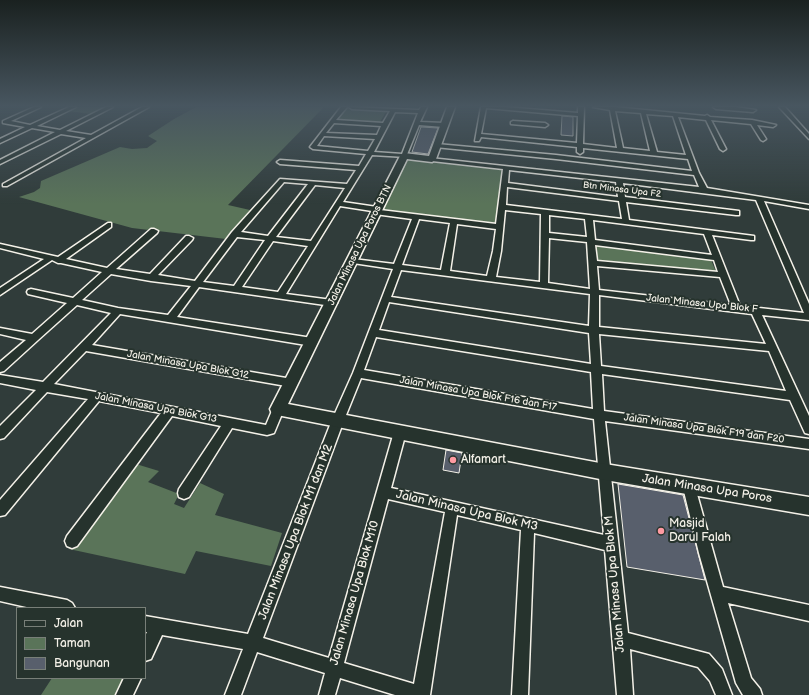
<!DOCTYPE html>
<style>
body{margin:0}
#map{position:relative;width:809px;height:695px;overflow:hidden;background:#303c3a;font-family:"Balsamiq Sans",sans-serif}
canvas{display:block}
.legend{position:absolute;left:16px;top:607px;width:130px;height:72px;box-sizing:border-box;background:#26332d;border:1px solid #787f78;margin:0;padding:5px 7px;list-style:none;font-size:12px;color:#f4f1e8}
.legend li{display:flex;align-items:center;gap:8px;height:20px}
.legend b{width:20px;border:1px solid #787f78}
</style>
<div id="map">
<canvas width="809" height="695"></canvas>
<ul class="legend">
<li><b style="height:5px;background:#26332d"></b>Jalan</li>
<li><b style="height:11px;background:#5a7459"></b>Taman</li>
<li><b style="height:11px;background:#585f6c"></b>Bangunan</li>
</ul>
</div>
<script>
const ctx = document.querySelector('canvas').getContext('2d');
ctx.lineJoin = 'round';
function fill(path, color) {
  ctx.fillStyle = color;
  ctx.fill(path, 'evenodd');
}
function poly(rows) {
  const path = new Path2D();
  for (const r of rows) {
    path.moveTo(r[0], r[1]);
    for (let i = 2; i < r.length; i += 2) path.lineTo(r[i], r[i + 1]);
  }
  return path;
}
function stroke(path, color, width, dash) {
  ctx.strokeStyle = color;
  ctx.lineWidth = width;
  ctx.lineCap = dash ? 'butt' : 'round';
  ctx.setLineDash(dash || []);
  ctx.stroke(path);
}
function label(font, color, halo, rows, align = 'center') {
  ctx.font = font + ' "Balsamiq Sans",sans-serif';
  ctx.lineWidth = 4;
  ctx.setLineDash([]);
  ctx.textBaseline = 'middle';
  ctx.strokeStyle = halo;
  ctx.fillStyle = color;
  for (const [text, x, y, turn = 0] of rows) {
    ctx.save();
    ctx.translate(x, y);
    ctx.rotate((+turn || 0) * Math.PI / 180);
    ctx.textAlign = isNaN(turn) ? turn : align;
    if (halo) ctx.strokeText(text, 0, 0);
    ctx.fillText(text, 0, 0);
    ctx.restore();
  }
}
fill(poly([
 [76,107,108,107,92,114,66,111],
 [196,107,324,107,228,205,250,210,226,239,132,228,19,197,34,192,40,188,41,181,120,147,132,149,147,148,157,141,148,136,174,119],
 [344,107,352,107,387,110,380,122,335,119],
 [407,159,503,170,497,224,383,210],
 [593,240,709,255,716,272,596,262],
 [136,464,159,471,148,482,179,494,174,504,184,508,200,483,224,494,215,515,282,533,271,566,196,551,185,574,69,549],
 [52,678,124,678,115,695,41,695]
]), '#5a7459');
const building = poly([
 [562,116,573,117,573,136,561,135,562,116],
 [421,127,438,128,428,154,412,152,421,127],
 [446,450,462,453,459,473,443,470,446,450],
 [618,484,683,495,705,580,627,567,618,484]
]);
fill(building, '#585f6c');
stroke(building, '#f4f1e8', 1);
const street = poly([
 [34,107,41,107,11,121,30,125,69,107,76,107,37,126,60,130,106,107,113,107,66,131,91,135,142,107,149,107,7,186,3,186,3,184,86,138,61,134,0,164,0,160,55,132,32,128,0,143,0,139,25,127,3,123,3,121,34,107],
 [341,107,347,107,336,120,383,123,390,111,352,109,349,107,419,110,421,107,427,107,420,122,444,123,447,125,444,127,419,125,406,157,372,155,343,202,377,207,380,207,380,210,496,224,503,169,432,161,429,159,430,158,699,187,694,175,556,159,435,147,434,146,437,144,556,155,692,171,688,159,583,148,583,152,580,154,577,152,577,147,481,137,479,141,475,141,481,107,505,107,578,113,578,107,584,107,583,144,617,148,610,110,593,107,615,107,705,116,707,115,710,117,752,120,776,125,773,127,757,125,766,139,763,141,761,140,751,124,711,120,726,149,723,151,720,149,706,120,678,117,699,173,707,188,809,205,809,209,764,201,809,304,809,320,762,315,809,416,809,434,805,433,790,400,602,374,604,411,809,439,809,449,605,421,628,633,709,654,722,669,732,695,716,695,710,681,698,667,630,649,633,695,617,695,605,550,534,533,528,695,512,695,521,530,457,515,430,695,395,695,340,678,335,695,319,695,325,673,257,652,241,695,225,695,243,649,162,635,151,659,145,661,145,636,147,632,145,632,145,616,248,634,332,420,353,373,393,269,353,263,349,261,353,259,394,264,412,219,375,214,372,214,372,211,340,206,286,294,332,300,335,301,337,303,335,305,332,306,199,287,177,317,312,338,315,339,317,342,315,345,312,346,120,314,92,345,292,379,296,380,297,383,296,386,292,387,86,351,54,384,266,425,274,406,278,404,282,406,284,409,274,433,267,435,232,428,189,497,184,499,179,497,178,493,179,489,221,426,172,416,77,546,72,548,67,546,65,541,67,536,161,413,99,401,5,515,0,516,0,500,88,399,47,392,4,438,0,439,0,426,36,390,0,383,0,375,43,382,111,313,77,305,38,340,4,371,0,372,0,362,26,340,0,334,0,328,32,334,67,303,28,294,27,292,28,290,31,289,73,298,102,272,61,263,58,263,52,260,0,295,0,288,44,259,0,248,0,244,58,257,108,223,111,223,111,227,66,259,107,268,151,229,154,229,158,231,157,233,116,269,150,274,186,236,189,236,193,238,192,240,158,275,195,281,232,232,280,179,347,184,356,170,280,164,277,162,280,160,359,166,366,154,313,149,310,147,341,107],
 [486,108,578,116,577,143,481,134,486,108],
 [615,111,641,113,650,151,623,148,615,111],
 [395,112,418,113,402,154,374,152,395,112],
 [646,114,673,116,686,155,657,152,646,114],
 [334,123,381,126,377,135,326,133,334,123],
 [324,136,375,139,368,151,317,146,324,136],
 [509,170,616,182,618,197,508,183,509,170],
 [284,182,308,184,268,236,241,232,284,182],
 [623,183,756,200,804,313,759,308,755,306,752,307,740,306,712,235,751,240,754,240,754,236,629,220,626,202,736,215,739,215,739,211,625,197,623,183],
 [315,185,345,188,311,241,276,237,315,185],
 [507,187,619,201,622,219,506,205,507,187],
 [505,210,541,214,540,282,496,277,501,251,505,210],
 [549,215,585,219,587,237,549,233,549,215],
 [419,219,450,223,441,270,402,265,419,219],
 [593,220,704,234,712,255,595,240,593,220],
 [457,224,496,229,493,251,487,276,450,271,457,224],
 [237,237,265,240,234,286,203,282,237,237],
 [549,238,587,242,590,289,548,283,549,238],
 [273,241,308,246,278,292,242,287,273,241],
 [595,245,714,260,718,272,597,261,595,245],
 [597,266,720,277,731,305,599,290,597,266],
 [401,270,590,294,589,326,391,297,401,270],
 [111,274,151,281,191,286,168,315,118,308,82,300,111,274],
 [599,295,752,314,766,344,599,327,599,295],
 [389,302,589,333,591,364,379,330,389,302],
 [599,334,769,351,786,391,601,366,599,334],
 [376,337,591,372,593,409,364,370,376,337],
 [361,378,594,419,604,535,391,488,406,432,404,428,400,427,396,428,394,432,329,658,263,638,344,420,361,378],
 [388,499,445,512,414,684,344,663,388,499],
 [713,107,736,107,756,110,753,112,716,109,713,107],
 [779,107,785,107,809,134,809,139,779,107],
 [513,121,545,123,548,125,545,127,511,124,511,122,513,121],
 [689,481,694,483,695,487,723,587,809,605,809,621,728,603,751,678,760,689,762,695,743,695,736,683,699,553,683,487,684,483,689,481],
 [0,587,67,600,72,603,75,608,31,608,0,601,0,587],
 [124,678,141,678,133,695,116,695,124,678]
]);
const secondary = poly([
 [447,107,455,107,436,159,432,162,407,159,288,404,605,464,809,497,809,515,605,480,272,414,270,409,400,156,404,153,429,156,447,107]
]);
stroke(street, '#f4f1e8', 3);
stroke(secondary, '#f4f1e8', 3);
fill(street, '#26332d');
fill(secondary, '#26332d');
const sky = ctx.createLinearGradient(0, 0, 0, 204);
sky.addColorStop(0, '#1a2120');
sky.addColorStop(0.52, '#485660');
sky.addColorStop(1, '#48566000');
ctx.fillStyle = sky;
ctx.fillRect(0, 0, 809, 204);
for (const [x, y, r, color] of [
 [453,460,4,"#ff9aa2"],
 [661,531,4,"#ff9aa2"]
]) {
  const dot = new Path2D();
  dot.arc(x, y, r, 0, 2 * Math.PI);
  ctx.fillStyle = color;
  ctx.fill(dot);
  stroke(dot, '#26332d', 1.5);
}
label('9px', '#f4f1e8', '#26332d', [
 ["Btn Minasa Upa F2",622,190,7]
]);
label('10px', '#f4f1e8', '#26332d', [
 ["Jalan Minasa Upa Poros BTN",360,245,-64],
 ["Jalan Minasa Upa Blok F",702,304,6],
 ["Jalan Minasa Upa Blok G12",188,365,10],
 ["Jalan Minasa Upa Blok F16 dan F17",478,394,10],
 ["Jalan Minasa Upa Blok G13",156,408,11],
 ["Jalan Minasa Upa Blok F19 dan F20",704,429,8]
]);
label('12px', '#f4f1e8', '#26332d', [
 ["Alfamart",461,460],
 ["Masjid",669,524],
 ["Darul Falah",669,538]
], 'left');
label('12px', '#f4f1e8', '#26332d', [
 ["Jalan Minasa Upa Poros",707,489,9],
 ["Jalan Minasa Upa Blok M3",467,511,13],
 ["Jalan Minasa Upa Blok M1 dan M2",296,532,-69],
 ["Jalan Minasa Upa Blok M",615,584,-95],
 ["Jalan Minasa Upa Blok M10",355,593,-74]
]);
</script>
